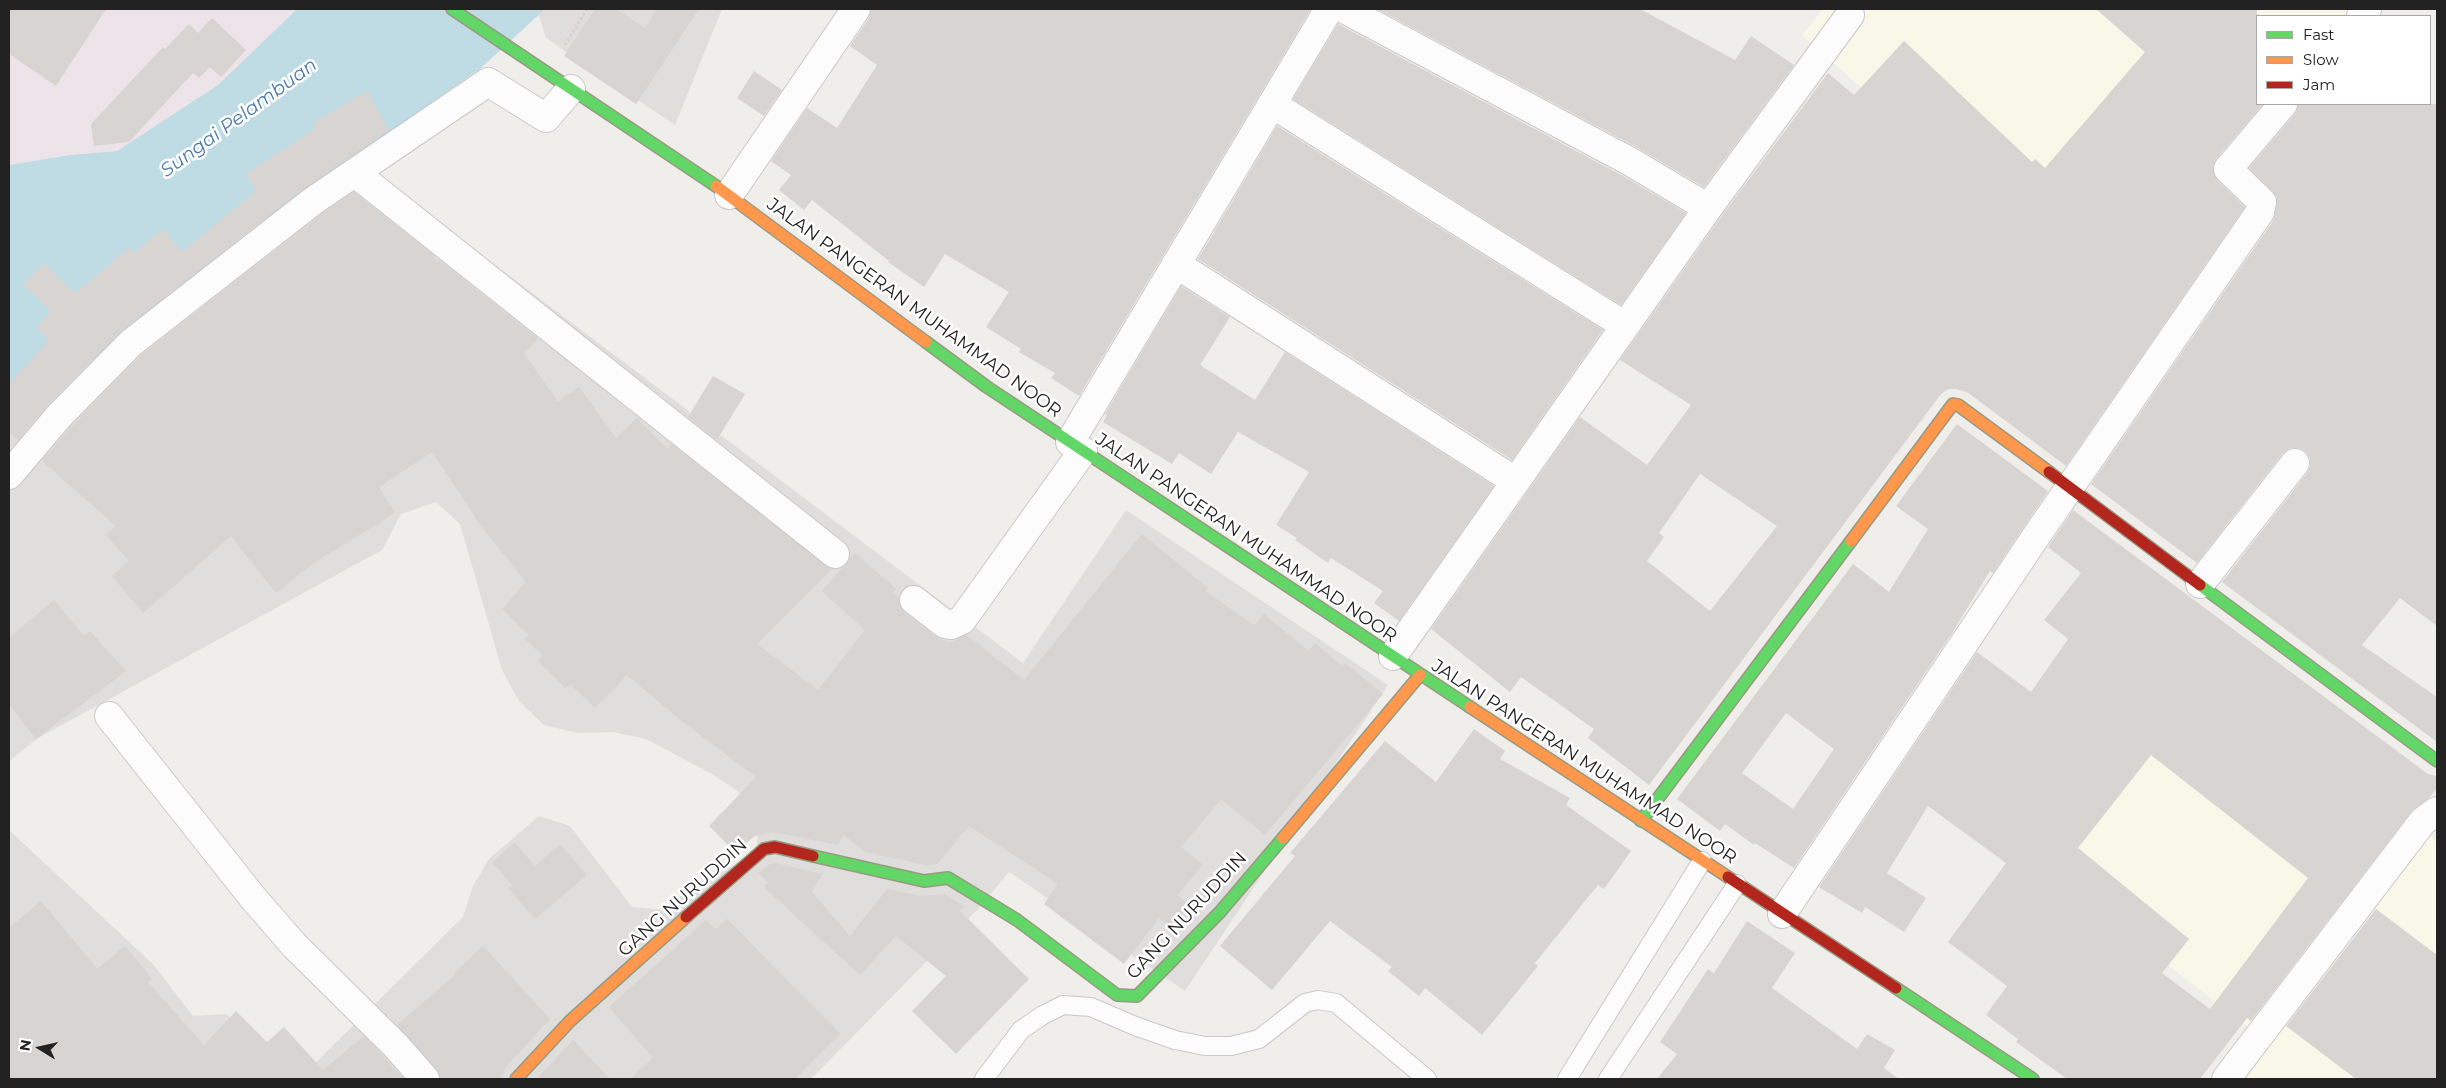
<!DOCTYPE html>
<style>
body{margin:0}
#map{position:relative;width:2446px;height:1088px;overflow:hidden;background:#f0eeeb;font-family:Montserrat,sans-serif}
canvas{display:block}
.frame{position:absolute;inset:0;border:10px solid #222;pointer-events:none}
.legend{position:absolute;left:2256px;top:15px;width:175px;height:90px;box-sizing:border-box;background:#fff;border:1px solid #a7a7a7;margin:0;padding:6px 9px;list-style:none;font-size:15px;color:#222}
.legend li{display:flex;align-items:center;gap:10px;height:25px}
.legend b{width:25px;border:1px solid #a7a7a7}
.north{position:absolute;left:15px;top:1023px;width:50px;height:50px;-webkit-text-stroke:4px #fff;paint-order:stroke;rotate:280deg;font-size:14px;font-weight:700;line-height:20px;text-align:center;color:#222}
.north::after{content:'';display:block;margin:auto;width:18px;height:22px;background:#222;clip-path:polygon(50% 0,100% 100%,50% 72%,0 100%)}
</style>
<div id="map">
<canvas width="2446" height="1088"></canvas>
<div class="frame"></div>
<ul class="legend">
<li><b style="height:6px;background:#63d668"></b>Fast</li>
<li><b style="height:6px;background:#ff974d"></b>Slow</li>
<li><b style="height:6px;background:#b3261e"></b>Jam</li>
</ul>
<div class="north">N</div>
</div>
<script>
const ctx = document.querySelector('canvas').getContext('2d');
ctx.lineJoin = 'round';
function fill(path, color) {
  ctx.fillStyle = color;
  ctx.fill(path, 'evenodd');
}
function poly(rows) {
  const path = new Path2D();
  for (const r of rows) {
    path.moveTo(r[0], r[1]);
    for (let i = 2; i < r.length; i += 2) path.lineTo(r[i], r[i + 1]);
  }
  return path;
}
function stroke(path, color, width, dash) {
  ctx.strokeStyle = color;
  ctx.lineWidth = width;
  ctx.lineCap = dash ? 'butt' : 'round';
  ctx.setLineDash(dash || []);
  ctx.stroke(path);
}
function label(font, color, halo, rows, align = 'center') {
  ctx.font = font + ' Montserrat,sans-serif';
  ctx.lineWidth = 5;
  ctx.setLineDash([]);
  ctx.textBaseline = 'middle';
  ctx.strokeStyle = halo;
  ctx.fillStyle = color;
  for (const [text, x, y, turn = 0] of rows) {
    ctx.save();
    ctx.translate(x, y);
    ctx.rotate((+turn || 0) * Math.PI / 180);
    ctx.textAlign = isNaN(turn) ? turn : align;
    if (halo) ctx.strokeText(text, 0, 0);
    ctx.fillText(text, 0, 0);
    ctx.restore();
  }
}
fill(poly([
 [537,9,722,9,675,125,546,38],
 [361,75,406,150,377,176,1023,663,1126,510,1388,685,1185,991,1009,872,979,908,811,1079,9,1079,9,830,153,964,193,1016,226,1014,304,1074,463,917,473,886,489,859,539,816,570,826,632,907,664,910,693,886,756,854,759,820,739,792,712,774,646,739,613,732,578,733,544,725,519,701,502,670,460,524,436,502,401,514,382,550,38,738,9,761,9,324]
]), '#dfdedc');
fill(poly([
 [9,9,297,9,218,85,117,151,70,155,9,165]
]), '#ede4e9');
fill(poly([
 [1823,9,2349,9,2343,16,2257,16,2257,104,2263,104,2092,293,1802,35],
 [2156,639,2402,855,2265,1040,2001,837],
 [2424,831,2437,842,2437,1079,2246,1079]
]), '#f8f7e8');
fill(poly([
 [297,9,545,9,481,68,251,229,22,418,9,433,9,165,70,155,117,151,218,85]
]), '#bfdbe3');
fill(poly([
 [9,9,106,9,56,86,9,54],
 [595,9,616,9,645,28,657,9,699,9,636,104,564,56],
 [871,9,1311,9,1079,396,1051,378,1055,373,1019,352,1021,349,986,327,1009,292,945,254,924,287,888,262,889,261,812,200,804,210,779,190,791,175,771,161,807,108,837,128,877,65,850,46,869,18],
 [1377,9,1640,9,1735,60,1751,36,1794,65,1704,187,1638,148],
 [2096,9,2257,9,2257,104,2263,104,2216,159,2213,166,2217,180,2245,207,2066,466,1967,392,1956,389,1948,389,1941,394,1649,785,1588,738,1594,729,1521,677,1510,692,1431,629,1580,417,1647,465,1691,405,1620,360,1721,217,1828,73,1854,95,1904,41,2032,162,2035,159,2045,168,2145,52],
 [1700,474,1777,526,1710,611,1647,561,1664,537,1659,533],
 [212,18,246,50,221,77,210,67,199,78,193,73,129,142,94,146,91,124,163,47,165,49,189,24,198,33],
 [1338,24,1623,176,1686,213,1621,305,1293,99],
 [754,71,782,90,764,116,737,98],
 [367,91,389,130,303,189,121,331,48,405,18,440,9,432,9,384,49,340,36,327,51,312,23,284,44,263,72,291,74,289,77,292,129,247,134,253,163,229,182,252,256,191,245,174,316,128,313,123],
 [2298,104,2437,104,2437,626,2400,598,2362,645,2437,697,2437,742,2222,582,2307,473,2310,466,2310,458,2304,450,2298,448,2290,448,2283,453,2197,563,2091,484,2273,221,2277,205,2277,197,2249,168,2295,114],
 [1277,126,1603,330,1512,460,1198,259],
 [354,192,432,254,437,262,439,260,536,337,538,339,524,353,558,402,579,387,616,438,637,418,668,449,671,444,832,569,757,644,818,690,865,630,822,591,855,553,896,589,893,592,899,597,899,605,904,612,935,636,950,643,966,635,1024,680,1142,534,1208,588,1205,591,1254,625,1264,614,1308,651,1315,643,1342,666,1345,663,1383,694,1265,835,1221,799,1181,847,1203,865,1177,895,1190,905,1173,928,1159,918,1124,964,1044,904,1058,884,969,826,937,864,925,865,865,852,844,835,838,845,772,832,755,836,735,852,709,826,756,777,679,719,627,675,595,708,570,684,565,688,538,660,543,656,525,639,529,635,502,609,526,582,474,517,475,516,432,452,379,487,395,513,312,564,276,593,231,536,143,613,112,576,129,561,106,535,116,526,42,461,71,427,141,355,322,214],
 [1181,286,1230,317,1200,365,1255,400,1285,352,1494,486,1399,621,1374,603,1383,591,1331,558,1328,563,1295,540,1297,538,1276,525,1309,472,1238,432,1211,474,1179,453,1172,464,1103,422,1107,415,1105,414],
 [713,376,745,394,717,440,688,417],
 [1957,424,2048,491,1993,573,1990,571,1952,633,1794,868,1755,843,1754,845,1725,824,1720,831,1677,799,1853,564,1889,592,1928,529,1896,506],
 [1786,713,1834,749,1793,809,1742,773],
 [2073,510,2428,774,2437,776,2437,788,2429,798,2411,812,2251,1021,2247,1018,2200,1079,2067,1079,2016,1042,2018,1039,1986,1015,2007,986,1948,942,2006,863,1928,806,1887,873,1926,898,1904,932,1865,907,1862,913,1819,887,1977,652,2031,692,2068,639,2044,620,2081,573,2048,547],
 [2151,755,2308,878,2210,1009,2162,973,2189,939,2078,848],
 [54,600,84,636,90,631,126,671,36,739,9,704,9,638],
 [1474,729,1505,751,1500,759,1570,798,1566,805,1631,851,1604,889,1598,885,1535,963,1538,966,1482,1035,1425,988,1419,996,1388,971,1392,967,1330,921,1272,990,1220,946,1295,856,1290,853,1385,741,1436,782],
 [515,843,535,866,560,844,587,875,535,919,508,888,512,885,492,862],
 [775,863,822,874,812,892,850,936,887,889,921,896,945,894,964,906,960,911,1029,979,956,1054,912,1011,946,976,896,936,860,975,764,887,768,883,758,873,770,864],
 [41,901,97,969,125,946,152,979,148,982,204,1045,236,1011,267,1042,284,1027,323,1070,364,1036,404,1079,9,1079,9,928],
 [2376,909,2437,955,2437,1079,2356,1079,2286,1026],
 [727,919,840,1034,795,1079,630,1079,653,1058,609,1007,706,920,716,929],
 [1747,921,1795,953,1772,988,1857,1049,1867,1034,1895,1050,1884,1068,1899,1079,1657,1079,1677,1054,1660,1042,1708,969,1714,973],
 [483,946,550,1019,505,1068,501,1079,440,1079,437,1069,397,1025,456,974,454,973],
 [573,1040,610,1079,537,1079]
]), '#d7d4d2');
const lane = poly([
 [984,1079,1021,1030,1043,1015,1063,1005,1091,1007,1135,1026,1175,1040,1205,1046,1231,1046,1259,1039,1305,1003,1318,1000,1336,1003,1427,1079],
 [1567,1079,1702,861],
 [1608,1079,1737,884]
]);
const street = poly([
 [1344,9,1631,162,1708,208,1393,656],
 [2361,16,2367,9],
 [1272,104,1624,325],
 [355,173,835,554],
 [729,195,856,9],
 [1708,208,1850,15],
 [1176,264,1515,481],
 [1070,442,1329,9],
 [9,475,59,416,131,343,313,201,488,82,546,118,571,89],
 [2200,584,2295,463],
 [914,600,945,624,951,625,962,620,1083,451],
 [109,716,254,899,294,945,396,1046,425,1079],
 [1782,914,2039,532,2260,212,2262,202,2228,169,2283,104],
 [2226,1079,2423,821,2437,811]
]);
const fast = poly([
 [452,9,716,186],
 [926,342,987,387,1470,707],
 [2200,585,2437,761],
 [1641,821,1851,541],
 [813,856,924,881,948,878,1017,920,1117,995,1137,996,1220,912,1283,838],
 [1896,988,2033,1079]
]);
const slow = poly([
 [716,186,926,342],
 [1851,541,1953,404,1958,405,2049,472],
 [1470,707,1728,877],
 [1283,838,1420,675],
 [516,1079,570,1021,686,917]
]);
const jam = poly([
 [2049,472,2200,585],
 [1728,877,1896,988],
 [686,917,764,849,775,847,813,856]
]);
stroke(lane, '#c9c8c7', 20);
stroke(street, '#c9c8c7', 30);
stroke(fast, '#999a82', 14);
stroke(slow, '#999a82', 14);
stroke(jam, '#999a82', 14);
stroke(poly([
 [565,45,587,9]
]), '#dccecd', 3, [2.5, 2.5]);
stroke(lane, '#fdfcfc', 18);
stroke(street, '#fdfcfc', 28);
stroke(fast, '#63d668', 11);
stroke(slow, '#ff974d', 11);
stroke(jam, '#b3261e', 11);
label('18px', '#222', '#fff', [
 ["JALAN PANGERAN MUHAMMAD NOOR",914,308,36],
 ["JALAN PANGERAN MUHAMMAD NOOR",1246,538,34],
 ["JALAN PANGERAN MUHAMMAD NOOR",1584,762,33],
 ["GANG NURUDDIN",683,898,-42],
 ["GANG NURUDDIN",1187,916,-47]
]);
label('italic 19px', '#4a7aab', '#fff', [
 ["Sungai Pelambuan",239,118,-36]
]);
</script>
